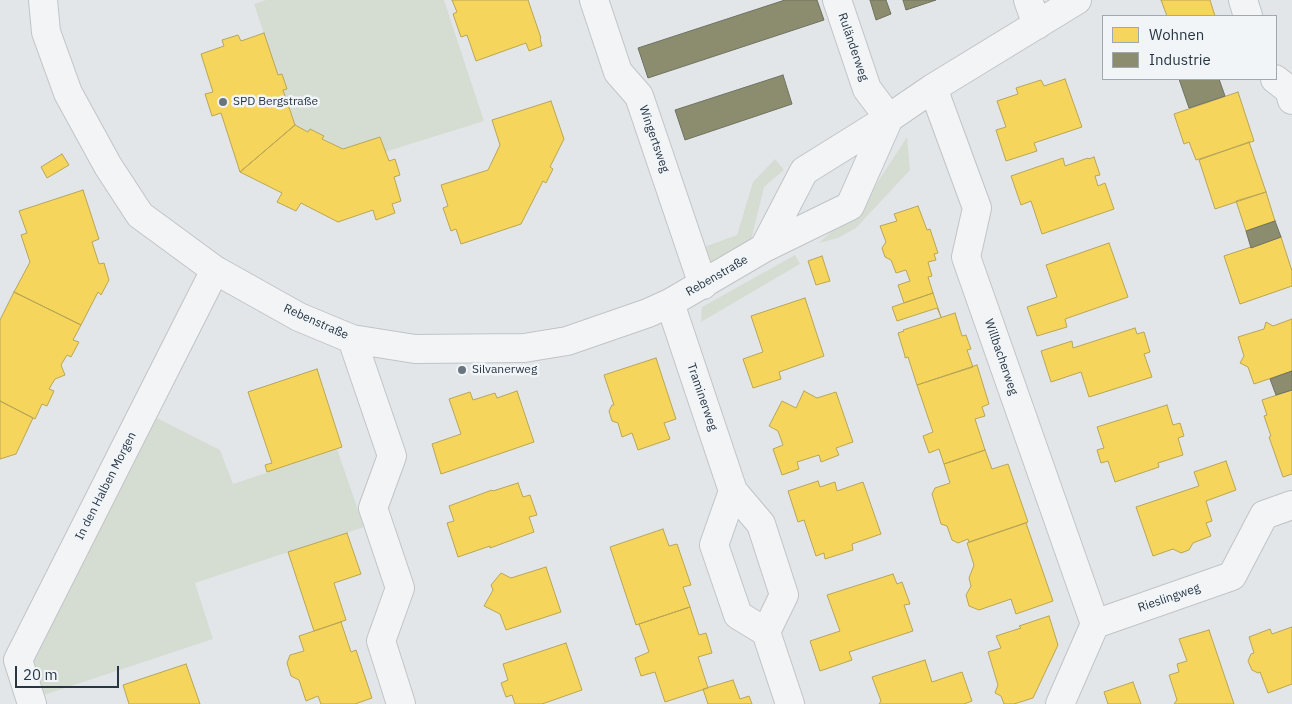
<!DOCTYPE html>
<meta charset="utf-8">
<style>
body{margin:0}
#map{position:relative;width:1292px;height:704px;overflow:hidden;background:#e3e6e9;font-family:"IBM Plex Sans",sans-serif}
canvas{display:block}
.legend{position:absolute;left:1102px;top:15px;width:175px;height:65px;box-sizing:border-box;background:#f1f5f8;border:1px solid #a1a9b0;margin:0;padding:6px 9px;list-style:none;font-size:15px;color:#283644}
.legend li{display:flex;align-items:center;gap:10px;height:25px}
.legend b{width:25px;border:1px solid #a1a9b0}
.scale{position:absolute;left:15px;top:666px;width:104px;height:22px;box-sizing:border-box;border:2px solid #283644;border-top:0;padding-left:6px;font-size:15px;line-height:18px;white-space:nowrap;color:#283644;-webkit-text-stroke:4px #f1f5f8;paint-order:stroke}
</style>
<div id="map">
<canvas width="1292" height="704"></canvas>
<ul class="legend">
<li><b style="height:14px;background:#f6d55c"></b>Wohnen</li>
<li><b style="height:14px;background:#8c8c6e"></b>Industrie</li>
</ul>
<div class="scale">20 m</div>
</div>
<script>
const ctx = document.querySelector('canvas').getContext('2d');
ctx.lineJoin = 'round';
function fill(path, color) {
  ctx.fillStyle = color;
  ctx.fill(path, 'evenodd');
}
function poly(rows) {
  const path = new Path2D();
  for (const r of rows) {
    path.moveTo(r[0], r[1]);
    for (let i = 2; i < r.length; i += 2) path.lineTo(r[i], r[i + 1]);
  }
  return path;
}
function stroke(path, color, width, dash) {
  ctx.strokeStyle = color;
  ctx.lineWidth = width;
  ctx.lineCap = dash ? 'butt' : 'round';
  ctx.setLineDash(dash || []);
  ctx.stroke(path);
}
function label(font, color, halo, rows, align = 'center') {
  ctx.font = font + ' "IBM Plex Sans",sans-serif';
  ctx.lineWidth = 5;
  ctx.setLineDash([]);
  ctx.textBaseline = 'middle';
  ctx.strokeStyle = halo;
  ctx.fillStyle = color;
  for (const [text, x, y, turn = 0] of rows) {
    ctx.save();
    ctx.translate(x, y);
    ctx.rotate((+turn || 0) * Math.PI / 180);
    ctx.textAlign = isNaN(turn) ? turn : align;
    if (halo) ctx.strokeText(text, 0, 0);
    ctx.fillText(text, 0, 0);
    ctx.restore();
  }
}
fill(poly([
 [266,0,444,0,484,121,385,152,380,137,344,149,295,125,254,4],
 [907,137,910,170,856,228,838,238,819,243,868,197],
 [775,159,784,170,764,187,749,249,709,267,704,247,737,235,753,182],
 [795,255,800,264,701,322,702,307],
 [153,416,220,450,233,484,337,449,364,527,195,583,213,639,44,695,32,659]
]), '#d5ddd3');
const homes = poly([
 [452,0,528,0,541,38,540,39,542,46,529,51,526,43,476,61,467,35,461,37,453,14,457,12,452,0],
 [1161,0,1210,0,1215,16,1167,16,1161,0],
 [264,33,278,75,282,74,287,89,283,90,295,125,240,172,221,113,212,116,205,94,213,92,201,54,224,46,222,40,238,35,241,41,264,33],
 [1065,79,1082,127,1034,143,1037,151,1006,161,996,130,1006,127,997,101,1018,94,1016,88,1041,80,1044,86,1065,79],
 [1238,92,1254,141,1196,160,1189,142,1184,144,1174,114,1238,92],
 [551,101,564,139,550,167,553,169,546,183,543,181,521,224,461,244,456,229,451,231,443,208,448,206,441,185,488,170,500,145,492,120,551,101],
 [295,125,308,132,310,129,324,136,322,139,343,149,380,137,389,161,395,159,400,175,394,177,401,201,392,204,395,213,376,220,373,210,338,222,301,203,296,211,277,202,282,193,240,172,295,125],
 [1249,142,1266,192,1215,209,1199,160,1249,142],
 [62,154,69,165,47,178,41,167,62,154],
 [1094,157,1100,175,1095,176,1098,186,1105,183,1114,209,1042,234,1031,201,1021,205,1011,176,1063,158,1065,166,1088,158,1089,159,1094,157],
 [83,190,99,239,92,242,99,264,104,263,109,280,101,295,98,292,81,325,14,292,30,262,21,235,27,233,19,211,83,190],
 [1266,192,1275,221,1246,231,1236,201,1266,192],
 [918,206,927,230,930,229,938,253,934,254,936,260,928,262,932,276,928,277,933,293,904,303,898,285,910,281,906,270,896,273,891,260,885,257,882,248,886,242,880,226,897,221,894,214,918,206],
 [1281,237,1292,271,1292,286,1240,304,1224,256,1281,237],
 [1109,243,1128,297,1065,319,1067,327,1037,336,1027,307,1057,297,1046,265,1109,243],
 [822,256,830,281,816,285,808,261,822,256],
 [14,292,81,325,73,340,79,342,71,357,67,355,61,365,65,375,55,379,49,389,54,391,47,406,42,404,35,419,0,401,0,320,14,292],
 [933,293,941,317,937,308,897,321,892,307,933,293],
 [805,298,824,356,779,372,781,379,753,388,743,359,763,352,751,316,805,298],
 [955,313,962,336,966,335,971,349,967,350,973,367,917,385,908,357,905,358,905,356,898,333,904,331,903,330,955,313],
 [1292,319,1292,371,1254,384,1248,367,1240,363,1244,356,1238,337,1264,329,1266,322,1273,326,1292,319],
 [1135,328,1137,334,1144,332,1150,352,1144,354,1152,377,1089,397,1081,372,1051,382,1041,351,1072,341,1073,348,1135,328],
 [656,358,676,419,664,423,670,439,638,450,632,433,622,437,618,423,612,421,609,411,612,405,614,405,604,375,656,358],
 [977,365,989,404,982,407,985,416,975,419,985,450,944,464,939,449,929,453,923,436,933,432,917,385,977,365],
 [317,369,342,447,267,472,265,465,272,463,248,392,317,369],
 [1292,390,1292,474,1283,477,1269,437,1271,436,1264,416,1267,415,1262,400,1292,390],
 [517,391,534,442,441,474,432,444,461,434,449,399,470,392,473,400,495,393,497,398,517,391],
 [804,391,817,398,836,392,853,442,836,448,839,455,821,462,819,455,797,462,799,469,782,475,773,449,783,445,778,431,769,426,782,401,796,408,804,391],
 [0,401,33,418,16,454,0,459,0,401],
 [1167,405,1173,425,1180,423,1184,436,1178,438,1183,455,1158,463,1159,467,1115,482,1108,461,1101,463,1097,450,1104,448,1097,427,1167,405],
 [985,450,992,469,1008,464,1028,522,969,542,968,539,958,543,952,540,947,526,941,524,932,494,935,488,950,483,944,464,985,450],
 [1226,461,1236,490,1206,501,1212,521,1206,523,1211,536,1193,543,1189,550,1181,553,1173,549,1153,556,1136,507,1199,486,1194,472,1226,461],
 [818,481,820,487,835,482,837,491,863,482,881,534,852,544,853,550,825,559,824,553,816,556,804,520,798,522,788,491,818,481],
 [518,483,523,497,530,495,537,515,529,517,534,532,490,548,490,546,458,557,447,523,454,521,449,506,492,490,493,491,518,483],
 [1026,523,1053,601,1016,614,1011,599,979,610,969,606,966,595,971,586,969,578,974,565,967,543,1026,523],
 [663,529,669,546,677,544,691,585,683,587,690,607,636,625,610,547,663,529],
 [347,533,361,574,334,583,346,620,314,631,288,552,347,533],
 [546,567,561,612,506,630,500,614,484,606,493,590,491,585,501,573,511,578,546,567],
 [893,574,897,584,902,582,910,604,904,605,913,631,849,652,852,660,820,671,810,641,840,631,827,595,893,574],
 [690,607,699,635,706,633,712,653,698,657,708,688,665,702,655,672,641,676,635,658,649,652,639,624,690,607],
 [1049,616,1058,645,1033,698,1014,704,1004,704,1001,696,995,693,998,685,988,652,1001,648,996,636,1021,628,1019,626,1049,616],
 [341,622,351,652,356,650,372,698,355,704,321,704,318,696,306,701,299,680,291,676,287,663,290,655,304,651,299,636,341,622],
 [1292,627,1292,684,1268,693,1260,672,1258,673,1252,670,1248,661,1251,654,1254,653,1249,637,1270,629,1272,634,1292,627],
 [1209,630,1234,704,1174,704,1177,700,1169,675,1179,672,1177,664,1187,661,1179,639,1209,630],
 [566,643,582,690,542,704,515,704,512,695,506,697,501,683,508,680,503,664,566,643],
 [925,660,932,682,962,672,972,701,964,704,879,704,881,701,872,677,925,660],
 [186,664,200,704,129,704,123,685,186,664],
 [733,680,740,699,749,696,752,704,708,704,703,689,733,680],
 [1133,682,1141,704,1108,704,1104,692,1133,682]
]);
fill(homes, '#f6d55c');
stroke(homes, '#b8a555', 1);
const industry = poly([
 [785,0,817,0,824,20,648,78,638,48,785,0],
 [870,0,886,0,891,14,876,20,870,0],
 [903,0,936,0,906,10,903,0],
 [783,75,792,104,685,140,675,110,783,75],
 [1179,79,1219,79,1225,96,1189,108,1179,79],
 [1275,221,1281,237,1251,248,1246,231,1275,221],
 [1292,371,1292,390,1276,395,1270,379,1292,371]
]);
fill(industry, '#8c8c6e');
stroke(industry, '#6e7261', 1);
const street = poly([
 [43,0,46,32,68,93,108,166,140,215,215,270,299,317,352,339,415,349,524,348,567,341,648,313,670,303,764,248,850,206,889,118],
 [594,0,618,72,639,96,703,285],
 [837,0,867,89,889,118],
 [1028,0,1037,25],
 [1243,0,1248,16],
 [1275,79,1289,90,1292,100],
 [933,88,977,208,966,257,1095,624],
 [764,248,804,171,889,118,933,88,1077,0],
 [670,303,733,491,761,524,784,595,766,632,790,704],
 [352,339,392,456,373,508,400,588,381,641,401,704],
 [733,491,714,545,738,615,766,632],
 [32,704,18,660,215,270],
 [1060,704,1095,624,1232,576,1264,515,1292,505]
]);
stroke(street, '#c1c4c7', 30);
stroke(street, '#f3f4f5', 28);
for (const [x, y, r, color] of [
 [223,102,5,"#69747e"],
 [462,370,5,"#69747e"]
]) {
  const dot = new Path2D();
  dot.arc(x, y, r, 0, 2 * Math.PI);
  ctx.fillStyle = color;
  ctx.fill(dot);
  stroke(dot, '#f1f5f8', 2);
}
label('12px', '#283644', '#f1f5f8', [
 ["Ruländerweg",853,47,71],
 ["Wingertsweg",654,139,71],
 ["Rebenstraße",717,276,-30],
 ["Rebenstraße",316,322,24],
 ["Willbacherweg",1001,357,71],
 ["Traminerweg",702,397,71],
 ["In den Halben Morgen",106,486,-63],
 ["Rieslingweg",1169,598,-19]
]);
label('12px', '#283644', '#f1f5f8', [
 ["SPD Bergstraße",233,102],
 ["Silvanerweg",472,370]
], 'left');
</script>
